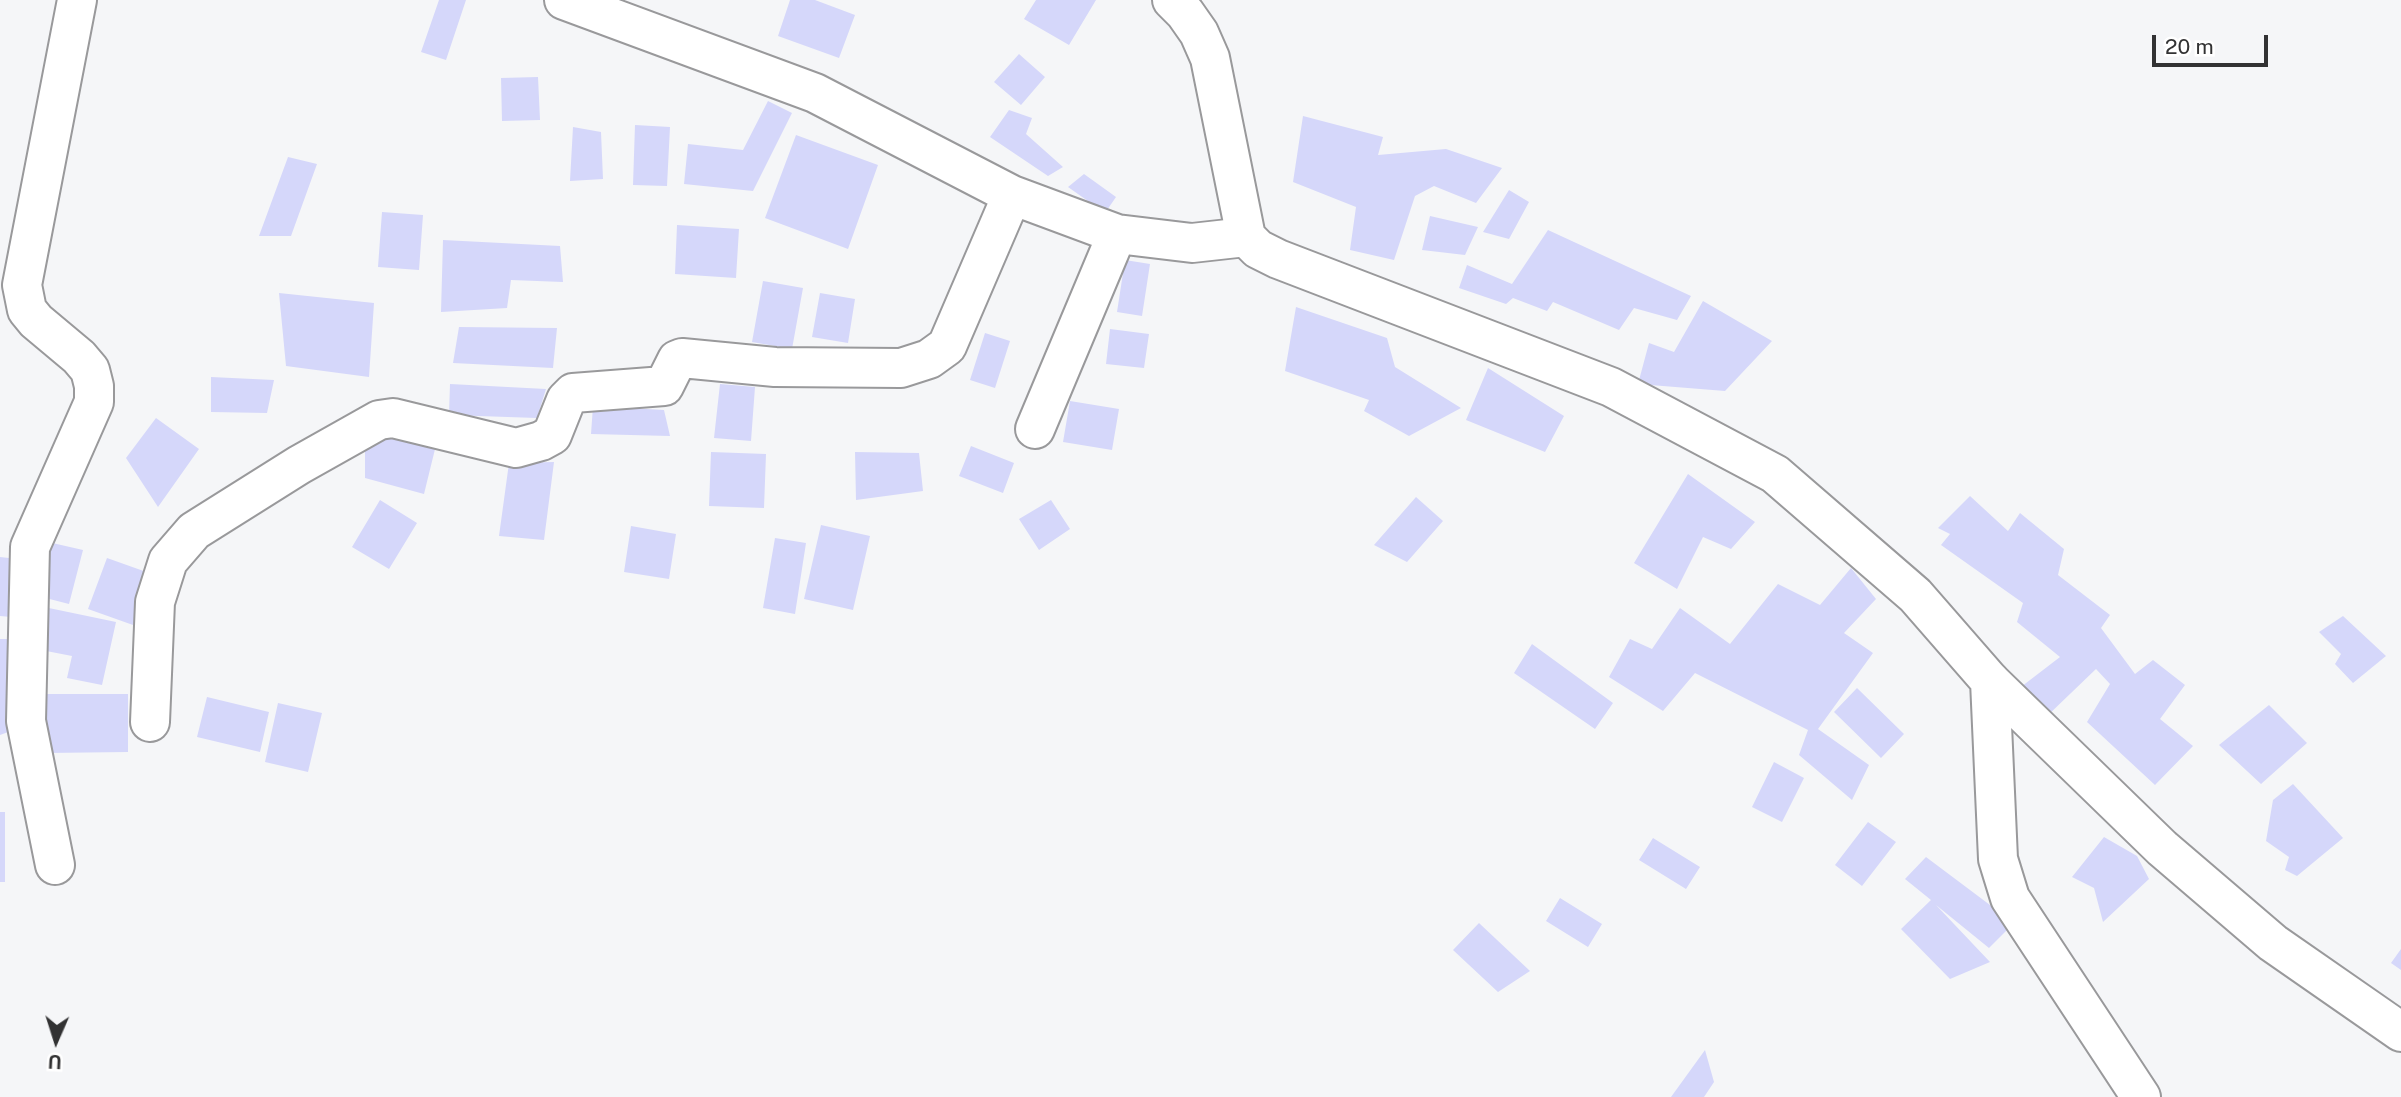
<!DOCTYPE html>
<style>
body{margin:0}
#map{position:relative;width:2401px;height:1097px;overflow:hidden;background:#f5f6f8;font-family:"Public Sans",sans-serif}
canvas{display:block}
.north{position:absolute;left:21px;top:1006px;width:70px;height:70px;-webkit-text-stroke:5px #fff;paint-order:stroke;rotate:183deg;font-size:19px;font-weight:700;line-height:28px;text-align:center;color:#323233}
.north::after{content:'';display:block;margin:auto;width:24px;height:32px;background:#323233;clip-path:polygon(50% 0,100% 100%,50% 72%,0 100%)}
.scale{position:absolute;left:2152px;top:35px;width:116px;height:32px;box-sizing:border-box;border:4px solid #323233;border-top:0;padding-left:9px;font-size:21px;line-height:24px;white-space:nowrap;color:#323233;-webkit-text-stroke:5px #fff;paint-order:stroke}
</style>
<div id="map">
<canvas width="2401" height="1097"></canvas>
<div class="north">U</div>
<div class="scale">20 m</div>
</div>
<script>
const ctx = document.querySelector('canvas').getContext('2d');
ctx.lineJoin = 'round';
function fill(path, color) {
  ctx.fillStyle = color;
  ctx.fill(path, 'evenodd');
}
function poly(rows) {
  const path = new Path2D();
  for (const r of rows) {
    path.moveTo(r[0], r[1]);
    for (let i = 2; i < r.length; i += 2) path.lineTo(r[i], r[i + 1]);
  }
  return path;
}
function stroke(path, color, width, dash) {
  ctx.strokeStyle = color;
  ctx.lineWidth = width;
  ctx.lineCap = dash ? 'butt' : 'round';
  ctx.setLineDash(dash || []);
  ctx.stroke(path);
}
fill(poly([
 [439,0,466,0,446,60,421,52],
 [790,0,815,0,855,15,839,58,778,36],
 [1036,0,1096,0,1069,45,1024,19],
 [1019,54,1045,77,1021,105,994,82],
 [538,77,540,120,502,121,501,78],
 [768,101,792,113,753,191,684,184,688,144,743,150],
 [1009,110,1032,118,1026,134,1063,167,1048,176,990,137],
 [1303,116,1383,137,1378,155,1446,149,1502,168,1476,203,1434,186,1415,196,1394,260,1350,250,1356,207,1293,182],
 [635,125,670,127,667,186,633,185],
 [573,127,601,132,603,179,570,181],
 [796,135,878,165,848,249,765,218],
 [288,157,317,164,291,236,259,236],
 [1084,174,1116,197,1105,213,1068,187],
 [1509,190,1529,202,1509,239,1483,232],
 [382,212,423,215,419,270,378,267],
 [1430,216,1478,227,1465,255,1422,250],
 [677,225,739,229,736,278,675,274],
 [1548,230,1691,296,1677,320,1634,308,1619,330,1553,302,1547,311,1513,298,1506,304,1459,288,1467,265,1512,284],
 [443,240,560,246,563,282,511,280,507,308,441,312],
 [1125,260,1150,264,1142,316,1117,312],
 [763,281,803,288,792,349,752,342],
 [279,293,374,303,369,377,286,366],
 [820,293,855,299,848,343,812,337],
 [1703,301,1772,341,1725,391,1638,384,1649,343,1674,352],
 [1296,307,1387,338,1395,367,1461,408,1409,436,1364,411,1369,400,1285,371],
 [459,327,557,328,553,368,453,363],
 [1110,329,1149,334,1144,368,1106,364],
 [985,333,1010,341,995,388,970,380],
 [1488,368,1564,416,1545,452,1466,420],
 [211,377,274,380,267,413,211,412],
 [450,384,546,389,537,418,449,415],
 [720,384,755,387,751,441,714,438],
 [1070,401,1119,409,1112,450,1063,442],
 [593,406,664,410,670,436,591,434],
 [156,418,199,449,158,507,126,458],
 [365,429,437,441,424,494,365,478],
 [971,446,1014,463,1003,493,959,476],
 [711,452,766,454,764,508,709,506],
 [855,452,919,453,923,491,856,500],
 [554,462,544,540,499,536,509,463],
 [1688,474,1755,522,1731,549,1703,537,1677,589,1634,563],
 [1970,496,2008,531,2020,513,2064,549,2058,575,2110,615,2101,628,2135,674,2153,660,2185,685,2160,719,2193,746,2155,785,2087,722,2110,684,2096,669,2045,718,2017,690,2060,657,2017,622,2023,603,1941,545,1950,534,1938,528],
 [1416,497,1443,521,1407,562,1374,545],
 [380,500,417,523,389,569,352,547],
 [1051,500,1070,529,1039,550,1019,519],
 [821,525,870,536,853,610,804,599],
 [631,526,676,534,669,579,624,572],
 [775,538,806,543,795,614,763,608],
 [48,542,83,550,69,604,34,595],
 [0,557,18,559,11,617,0,616],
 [107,558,152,574,133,625,88,609],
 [1851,568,1876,599,1844,633,1873,653,1818,729,1869,765,1852,800,1799,755,1808,730,1695,673,1663,711,1609,677,1630,639,1652,649,1680,608,1730,644,1778,584,1820,605],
 [44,607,116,622,102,685,67,678,72,656,36,649],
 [2343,616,2386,656,2353,683,2335,664,2341,654,2319,632],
 [0,639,19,639,19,728,0,735],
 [1532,644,1613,703,1595,729,1514,673],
 [1857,688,1904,734,1881,758,1834,712],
 [46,694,128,694,128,752,46,753],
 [207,697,269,712,260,752,197,737],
 [278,703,322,713,308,772,265,762],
 [2269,705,2307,743,2261,784,2219,745],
 [1774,762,1804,778,1782,822,1752,807],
 [2293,784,2343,838,2297,876,2285,870,2289,857,2266,841,2273,800],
 [0,812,5,812,5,882,0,882],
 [1868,822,1896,842,1862,886,1835,865],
 [2104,837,2137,856,2149,879,2103,922,2094,888,2072,877],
 [1653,838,1700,867,1686,889,1639,860],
 [1926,857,2014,923,1989,948,1936,905,1990,962,1950,979,1901,929,1931,900,1905,879],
 [1560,898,1602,924,1588,947,1546,921],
 [1479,923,1530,971,1498,992,1453,950],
 [2401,949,2401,970,2391,963],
 [1705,1050,1714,1082,1704,1097,1671,1097]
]), '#d5d7fa');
const minor = poly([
 [564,0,815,93,1012,195,1117,234,1192,243,1246,237],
 [1035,429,1117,234],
 [1990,681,2162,848,2273,943,2401,1032],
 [150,722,155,602,168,561,194,531,299,465,379,420,393,418,516,448,541,441,552,435,566,400,573,393,664,386,677,360,682,358,775,367,901,368,929,359,947,346,1012,195],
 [55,865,26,721,30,547,94,402,94,386,90,370,79,357,36,321,27,310,22,285,77,0]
]);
const tertiary = poly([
 [1172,0,1185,13,1199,33,1210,58,1246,237,1258,249,1278,259,1611,387,1775,474,1915,595,1990,681,1998,859,2010,898,2141,1097]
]);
stroke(minor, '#99999b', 42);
stroke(tertiary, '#99999b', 42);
stroke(minor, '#fff', 38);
stroke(tertiary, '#fff', 38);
</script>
